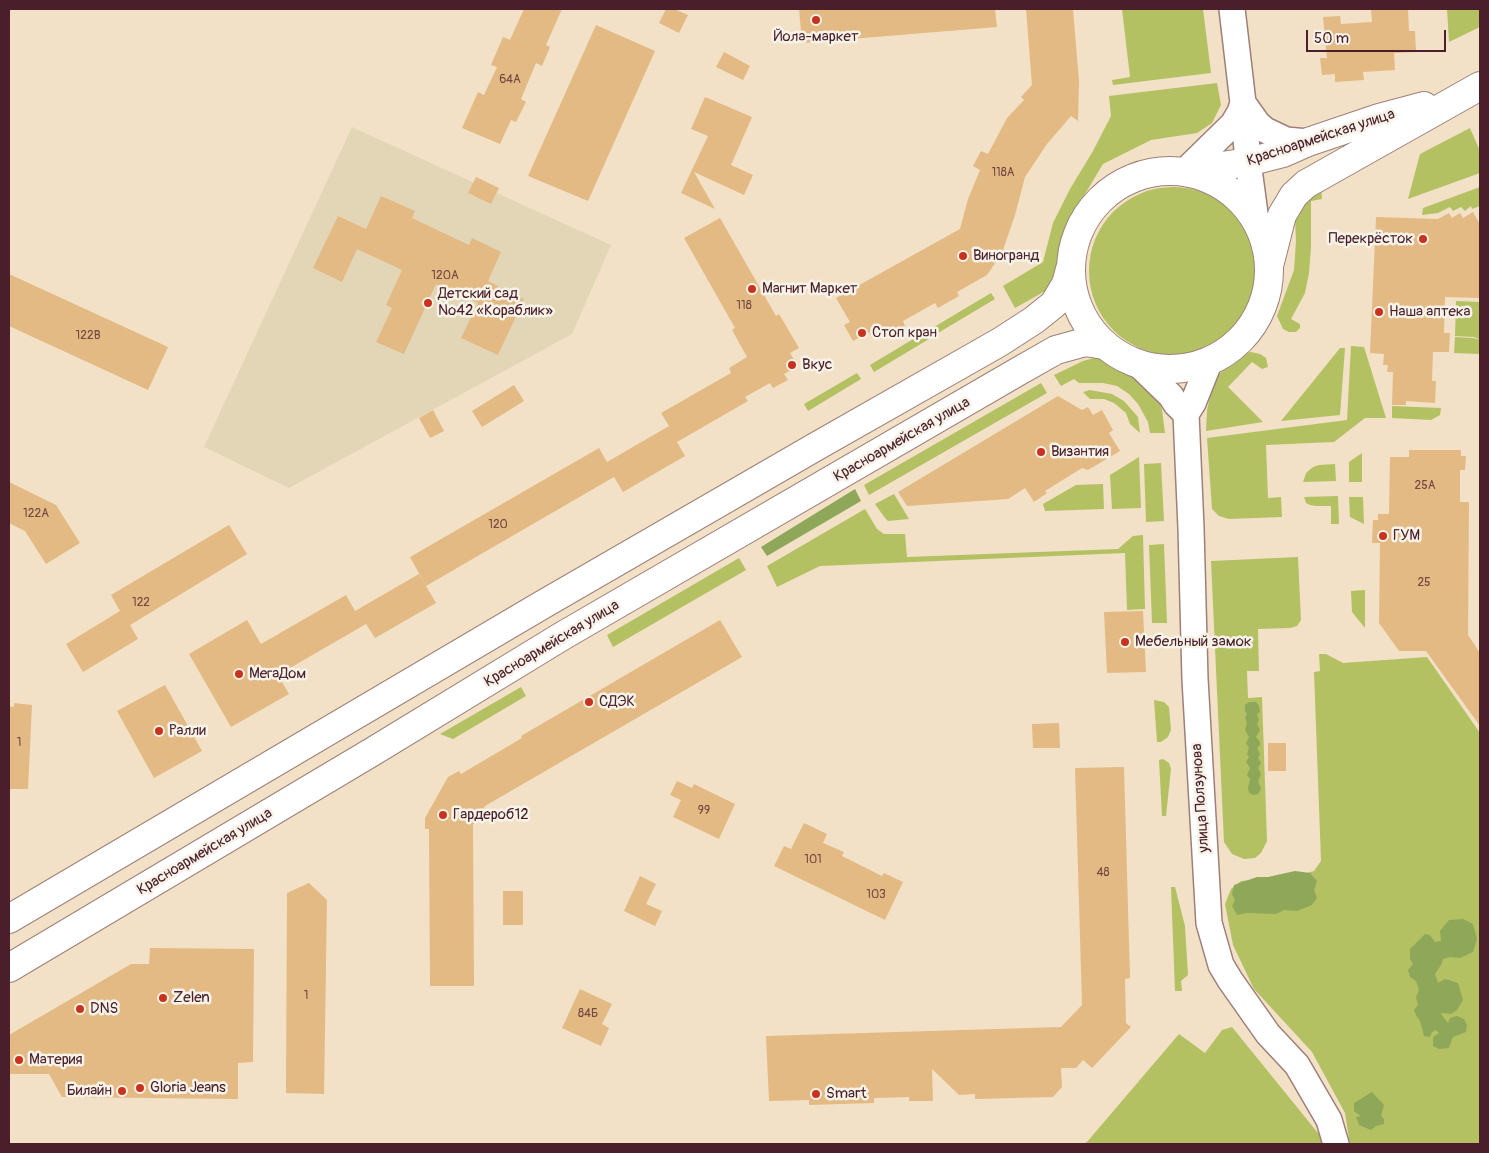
<!DOCTYPE html>
<meta charset="utf-8">
<style>
body{margin:0}
#map{position:relative;width:1489px;height:1153px;overflow:hidden;background:#f2e1c6;font-family:Pangolin,sans-serif}
canvas{display:block}
.frame{position:absolute;inset:0;border:10px solid #4a1f2b;pointer-events:none}
.scale{position:absolute;left:1306px;top:30px;width:140px;height:22px;box-sizing:border-box;border:2px solid #4a1f2b;border-top:0;padding-left:6px;font-size:15px;line-height:18px;white-space:nowrap;color:#4a1f2b;-webkit-text-stroke:4px #f7f3e8;paint-order:stroke}
</style>
<div id="map">
<canvas width="1489" height="1153"></canvas>
<div class="frame"></div>
<div class="scale">50 m</div>
</div>
<script>
const ctx = document.querySelector('canvas').getContext('2d');
ctx.lineJoin = 'round';
function fill(path, color) {
  ctx.fillStyle = color;
  ctx.fill(path, 'evenodd');
}
function poly(rows) {
  const path = new Path2D();
  for (const r of rows) {
    if (r.length === 3) {
      path.moveTo(r[0] + r[2], r[1]);
      path.arc(r[0], r[1], r[2], 0, 2 * Math.PI);
      continue;
    }
    path.moveTo(r[0], r[1]);
    for (let i = 2; i < r.length; i += 2) path.lineTo(r[i], r[i + 1]);
  }
  return path;
}
function stroke(path, color, width, dash) {
  ctx.strokeStyle = color;
  ctx.lineWidth = width;
  ctx.lineCap = dash ? 'butt' : 'round';
  ctx.setLineDash(dash || []);
  ctx.stroke(path);
}
function label(font, color, halo, rows, align = 'center') {
  ctx.font = font + ' Pangolin,sans-serif';
  ctx.lineWidth = 5;
  ctx.setLineDash([]);
  ctx.textBaseline = 'middle';
  ctx.strokeStyle = halo;
  ctx.fillStyle = color;
  for (const [text, x, y, turn = 0] of rows) {
    ctx.save();
    ctx.translate(x, y);
    ctx.rotate((+turn || 0) * Math.PI / 180);
    ctx.textAlign = isNaN(turn) ? turn : align;
    if (halo) ctx.strokeText(text, 0, 0);
    ctx.fillText(text, 0, 0);
    ctx.restore();
  }
}
fill(poly([
 [352,127,611,245,572,334,289,488,204,447]
]), '#e3d6b7');
fill(poly([
 [1122,9,1203,9,1211,73,1113,85,1112,80,1130,77],
 [1447,9,1480,9,1480,27,1449,42],
 [1217,83,1221,105,1212,123,1197,133,1151,140,1103,164,1082,199,1068,230,1058,276,1047,290,1015,308,1003,286,1043,262,1053,223,1070,189,1093,151,1111,116,1109,96],
 [1470,128,1480,151,1480,173,1408,199,1420,154],
 [1320,177,1322,199,1311,201,1311,247,1309,273,1305,293,1291,319,1300,324,1300,328,1296,332,1289,332,1283,329,1277,316,1294,270,1296,241,1295,217],
 [1480,187,1480,206,1472,209,1471,206,1465,211,1461,207,1453,211,1450,207,1438,213,1422,215,1423,208],
 [1173,271,84],
 [991,293,995,299,933,336,929,330],
 [1456,301,1480,302,1480,340,1474,337,1455,336],
 [925,332,929,339,874,372,870,365],
 [1455,337,1473,338,1480,340,1480,354,1454,353],
 [1351,346,1364,347,1386,418,1365,418,1334,442,1266,445,1268,498,1281,497,1282,517,1229,519,1219,516,1212,509,1207,438,1347,420],
 [1340,348,1345,348,1340,415,1281,421],
 [1251,352,1260,354,1266,358,1268,367,1262,369,1252,362,1228,387,1263,422,1206,431,1207,410,1211,393,1219,375,1228,363,1238,355],
 [1094,358,1114,361,1129,368,1158,397,1162,410,1165,433,1150,433,1148,422,1138,404,1129,394,1117,386,1103,383,1079,383,1074,379,1061,386,1054,375,1083,361],
 [857,373,861,379,808,411,804,404],
 [1041,383,1047,393,869,495,864,485],
 [1090,390,1112,394,1124,401,1138,417,1140,433,1130,424,1126,413,1114,403,1104,399,1090,399,1083,392],
 [1392,406,1441,408,1440,415,1431,420,1392,418],
 [1362,453,1362,482,1349,482,1349,462],
 [1139,457,1141,508,1112,509,1110,475],
 [1161,463,1164,521,1146,522,1144,464],
 [1335,464,1336,481,1303,482,1306,473,1313,467,1319,465],
 [1103,484,1104,509,1045,511,1043,504,1076,485],
 [894,494,909,519,888,521,885,518,875,504],
 [1338,496,1339,524,1331,524,1331,506,1316,506,1310,505,1306,503,1304,497],
 [1349,497,1363,497,1364,524,1350,517],
 [865,509,877,529,884,534,905,534,907,557,1118,549,1133,536,1143,535,1145,609,1127,610,1125,553,820,566,777,587,767,566],
 [1164,544,1167,623,1152,623,1149,545],
 [1298,557,1301,620,1297,626,1290,628,1258,629,1259,671,1247,671,1248,698,1262,697,1267,841,1261,853,1255,858,1244,859,1232,854,1224,842,1211,561],
 [739,558,746,570,613,647,607,635],
 [1365,590,1365,628,1352,612,1351,591],
 [1319,654,1326,654,1343,663,1427,657,1480,733,1480,1144,1350,1144,1345,1113,1312,1052,1254,989,1233,945,1225,904,1231,889,1241,881,1303,874,1314,871,1321,861,1314,672,1320,671],
 [521,687,526,696,453,739,440,734],
 [1154,700,1164,702,1169,707,1171,730,1168,737,1161,742,1157,742],
 [1163,759,1169,763,1171,769,1166,816,1162,816,1159,760],
 [1171,887,1175,887,1185,926,1188,975,1181,981,1182,991,1175,991],
 [1232,1027,1322,1138,1321,1144,1082,1144,1087,1142,1179,1034,1205,1053,1222,1030]
]), '#b3c163');
fill(poly([
 [855,489,861,501,767,556,761,547],
 [1249,702,1256,702,1259,706,1260,712,1257,714,1259,720,1257,724,1260,730,1256,737,1260,742,1260,745,1257,748,1260,754,1258,758,1261,763,1258,768,1261,774,1258,781,1261,789,1258,794,1254,795,1249,793,1248,788,1250,779,1247,775,1250,768,1246,762,1249,757,1247,754,1249,748,1246,743,1249,737,1245,730,1247,723,1245,717,1247,714,1245,711,1245,705],
 [1295,871,1310,873,1317,881,1314,890,1317,898,1312,905,1297,911,1284,910,1276,914,1246,913,1237,915,1232,906,1235,900,1232,894,1234,885,1257,877,1268,877],
 [1463,919,1473,924,1477,939,1473,952,1460,958,1450,957,1443,959,1441,965,1435,974,1438,983,1445,979,1458,983,1463,1000,1457,1010,1451,1014,1442,1013,1441,1014,1448,1023,1450,1018,1457,1016,1464,1019,1467,1025,1466,1032,1453,1037,1449,1048,1439,1049,1433,1046,1433,1037,1439,1033,1436,1030,1432,1032,1430,1037,1424,1036,1420,1021,1416,1015,1414,1010,1418,1005,1416,997,1419,990,1416,981,1410,977,1408,970,1413,964,1410,959,1410,949,1425,934,1430,935,1435,942,1441,941,1440,931,1449,920],
 [1372,1092,1384,1105,1381,1116,1384,1119,1384,1124,1376,1126,1371,1130,1359,1125,1356,1117,1361,1116,1354,1111,1354,1103]
]), '#8ea759');
fill(poly([
 [524,9,562,9,546,45,550,47,542,66,536,63,521,99,526,102,516,122,511,120,500,144,462,128,478,92,484,95,497,67,491,65,503,37,510,40],
 [666,9,674,9,688,15,679,33,659,23],
 [799,9,995,9,997,27,802,43],
 [1026,9,1073,9,1079,81,1078,121,1071,116,1047,144,1025,177,1015,215,1002,253,987,275,957,292,959,296,938,308,935,303,903,321,905,326,892,333,890,328,872,338,869,332,853,341,844,325,850,322,836,298,960,229,968,199,980,170,973,166,981,151,988,154,1007,118,1024,100,1021,97,1032,85],
 [1371,9,1408,9,1409,31,1415,31,1416,52,1394,53,1395,70,1363,72,1364,80,1335,82,1335,74,1322,75,1320,58,1327,58,1323,17,1340,16,1341,24,1372,22],
 [596,25,655,51,588,201,528,176],
 [724,52,750,66,743,80,716,67],
 [705,97,752,117,731,165,753,175,744,195,694,172,715,209,681,193,708,136,691,129],
 [476,177,499,188,491,204,468,193],
 [381,196,415,211,412,218,469,245,472,238,501,252,488,281,524,299,498,355,461,338,478,303,436,284,404,354,376,342,392,308,386,305,402,270,357,249,342,282,313,268,338,216,366,229],
 [1473,212,1480,224,1480,298,1445,297,1444,333,1450,333,1449,352,1433,352,1432,381,1436,381,1435,403,1406,401,1406,405,1392,405,1393,372,1387,372,1388,365,1383,365,1384,354,1370,353,1376,217,1438,219,1449,213,1452,218,1460,213,1463,218],
 [720,218,776,316,779,314,799,348,790,353,798,366,784,374,788,380,773,388,770,383,745,397,748,401,677,442,685,456,623,492,614,477,426,586,410,557,599,448,607,462,669,426,661,413,731,373,729,368,747,357,732,330,735,328,684,238],
 [9,274,168,347,148,390,9,326],
 [514,385,524,401,482,427,472,411],
 [1058,396,1082,410,1088,407,1093,415,1102,410,1113,430,1109,433,1120,451,1088,470,1082,468,1045,491,1047,493,1034,502,1025,488,1008,499,907,506,898,492],
 [433,410,444,431,430,438,419,418],
 [1409,450,1461,450,1461,456,1466,456,1465,470,1460,470,1460,502,1469,502,1468,635,1480,653,1480,726,1426,651,1399,651,1379,623,1380,543,1372,543,1373,520,1378,520,1378,514,1389,514,1390,457,1409,457],
 [9,482,56,505,80,543,46,564,25,531,9,523],
 [229,525,247,554,130,625,138,639,83,672,66,644,120,611,111,595],
 [419,574,436,603,375,638,366,624,278,675,289,694,231,727,189,654,247,620,261,644,346,595,355,611],
 [1143,611,1146,672,1107,673,1104,612],
 [720,620,742,657,485,806,473,825,474,986,430,986,429,829,425,829,425,818,448,777,459,771,461,774,522,738,521,736],
 [165,685,202,751,154,778,117,711],
 [14,703,32,705,28,789,9,789,9,706,14,707],
 [1059,723,1060,748,1033,748,1032,724],
 [1268,743,1286,743,1286,771,1268,771],
 [1124,767,1130,978,1125,979,1126,1023,1131,1027,1092,1068,1083,1060,1076,1068,1061,1068,1062,1087,1053,1097,975,1099,975,1094,959,1095,932,1069,933,1101,909,1101,909,1097,874,1098,874,1103,809,1105,809,1100,769,1101,766,1036,1061,1027,1082,1005,1075,768],
 [677,781,692,788,694,784,735,804,719,839,673,817,681,800,670,795],
 [804,823,827,834,823,843,844,852,842,856,882,876,884,873,903,882,885,920,774,866,784,846,791,849],
 [640,876,656,884,646,904,662,911,655,926,624,911],
 [309,883,327,900,324,1094,286,1093,287,893],
 [503,891,523,891,523,925,503,925],
 [150,948,254,949,253,1062,238,1063,238,1099,62,1097,49,1074,9,1074,9,1035,131,964,149,964],
 [580,989,612,1004,602,1024,609,1028,601,1046,562,1028]
]), '#e3ba84');
const secondary = poly([
 [1232,9,1243,103,1248,162,1256,221],
 [1243,103,1258,124,1265,130,1286,140,1308,142],
 [1184,172,1233,124,1240,112,1243,103],
 [1209,363,1193,403,1186,414,1191,528,1195,679,1209,923,1221,965,1230,980,1268,1034,1297,1065,1329,1120,1336,1144],
 [1140,366,1171,396,1176,404,1186,414]
]);
const primary = poly([
 [1170,270,99],
 [1189,171,1248,162,1283,153,1308,142,1379,118,1424,106],
 [1270,262,1282,215,1294,195,1306,184,1480,86],
 [9,919,542,605,817,446,1000,342,1034,320,1054,304,1066,284,1070,269],
 [9,968,372,752,564,635,1019,371,1056,350,1085,342,1104,345]
]);
stroke(secondary, '#9e8078', 28);
stroke(primary, '#9e8078', 30);
stroke(secondary, '#fff', 25);
stroke(primary, '#fff', 28);
for (const [x, y, r, color] of [
 [816,20,5,"#c8321e"],
 [1423,239,5,"#c8321e"],
 [963,256,5,"#c8321e"],
 [752,289,5,"#c8321e"],
 [428,303,5,"#c8321e"],
 [1379,312,5,"#c8321e"],
 [862,333,5,"#c8321e"],
 [792,365,5,"#c8321e"],
 [1041,452,5,"#c8321e"],
 [1383,536,5,"#c8321e"],
 [1125,642,5,"#c8321e"],
 [239,674,5,"#c8321e"],
 [589,702,5,"#c8321e"],
 [159,731,5,"#c8321e"],
 [443,815,5,"#c8321e"],
 [163,998,5,"#c8321e"],
 [80,1009,5,"#c8321e"],
 [19,1060,5,"#c8321e"],
 [140,1088,5,"#c8321e"],
 [122,1091,5,"#c8321e"],
 [816,1094,5,"#c8321e"]
]) {
  const dot = new Path2D();
  dot.arc(x, y, r, 0, 2 * Math.PI);
  ctx.fillStyle = color;
  ctx.fill(dot);
  stroke(dot, '#f7f3e8', 2);
}
label('12px', '#704641', null, [
 ["64А",510,80],
 ["118А",1003,173],
 ["120А",445,276],
 ["118",744,306],
 ["122В",88,336],
 ["25А",1425,486],
 ["122А",36,514],
 ["120",498,525],
 ["25",1424,583],
 ["122",141,603],
 ["1",19,743],
 ["99",704,811],
 ["101",813,860],
 ["48",1103,873],
 ["103",876,895],
 ["1",306,996],
 ["84Б",588,1014]
]);
label('15px', '#4a1f2b', '#f7f3e8', [
 ["Йола-маркет",816,37,"center"],
 ["Перекрёсток",1413,239,"right"],
 ["Виногранд",973,256],
 ["Магнит Маркет",762,289],
 ["Детский сад",438,294],
 ["№42 «Кораблик»",438,311],
 ["Наша аптека",1389,312],
 ["Стоп кран",872,333],
 ["Вкус",802,365],
 ["Византия",1051,452],
 ["ГУМ",1393,536],
 ["Мебельный замок",1135,642],
 ["МегаДом",249,674],
 ["СДЭК",599,702],
 ["Ралли",169,731],
 ["Гардероб12",453,815],
 ["Zelen",173,998],
 ["DNS",90,1009],
 ["Материя",29,1060],
 ["Gloria Jeans",150,1088],
 ["Билайн",112,1091,"right"],
 ["Smart",826,1094]
], 'left');
label('15px', '#4a1f2b', '#f7f3e8', [
 ["Красноармейская улица",1321,138,-18],
 ["Красноармейская улица",902,440,-30],
 ["Красноармейская улица",552,644,-31],
 ["улица Ползунова",1201,798,-94],
 ["Красноармейская улица",205,852,-31]
]);
</script>
